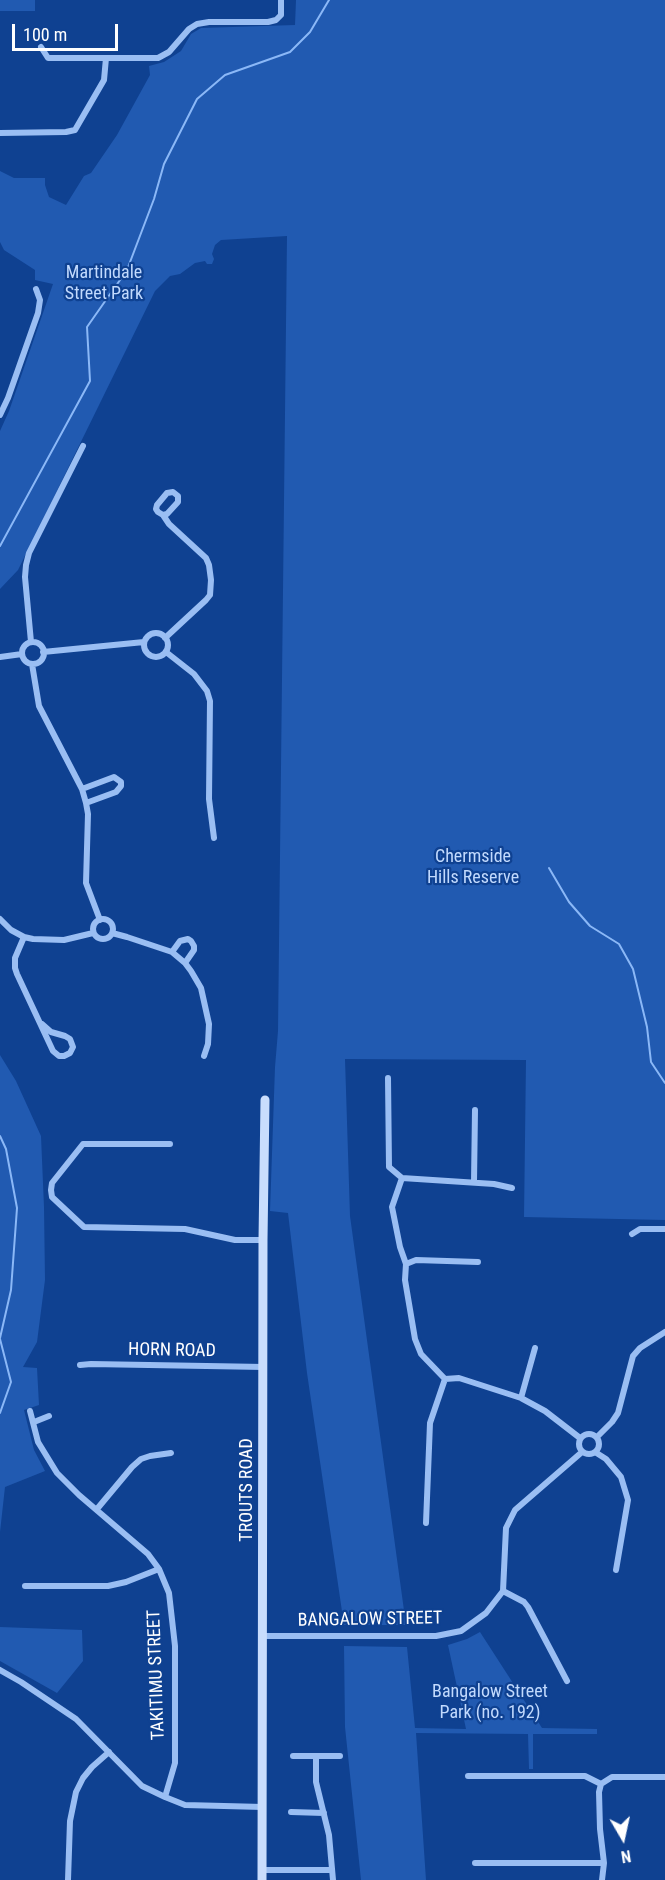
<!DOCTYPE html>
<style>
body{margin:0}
#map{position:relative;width:665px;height:1880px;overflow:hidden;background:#0f4191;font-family:"Roboto Condensed",sans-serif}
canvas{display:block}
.north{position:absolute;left:593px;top:1808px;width:60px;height:60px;-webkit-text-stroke:4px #0f4191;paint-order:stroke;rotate:171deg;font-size:16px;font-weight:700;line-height:24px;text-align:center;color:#fff}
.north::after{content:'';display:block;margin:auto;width:21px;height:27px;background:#fff;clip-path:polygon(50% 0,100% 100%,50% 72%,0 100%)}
.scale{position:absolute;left:12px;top:24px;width:106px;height:27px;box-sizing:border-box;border:3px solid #fff;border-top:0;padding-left:8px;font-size:18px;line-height:21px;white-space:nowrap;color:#fff;-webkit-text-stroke:4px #0f4191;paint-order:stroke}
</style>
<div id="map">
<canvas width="665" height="1880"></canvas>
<div class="north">N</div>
<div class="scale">100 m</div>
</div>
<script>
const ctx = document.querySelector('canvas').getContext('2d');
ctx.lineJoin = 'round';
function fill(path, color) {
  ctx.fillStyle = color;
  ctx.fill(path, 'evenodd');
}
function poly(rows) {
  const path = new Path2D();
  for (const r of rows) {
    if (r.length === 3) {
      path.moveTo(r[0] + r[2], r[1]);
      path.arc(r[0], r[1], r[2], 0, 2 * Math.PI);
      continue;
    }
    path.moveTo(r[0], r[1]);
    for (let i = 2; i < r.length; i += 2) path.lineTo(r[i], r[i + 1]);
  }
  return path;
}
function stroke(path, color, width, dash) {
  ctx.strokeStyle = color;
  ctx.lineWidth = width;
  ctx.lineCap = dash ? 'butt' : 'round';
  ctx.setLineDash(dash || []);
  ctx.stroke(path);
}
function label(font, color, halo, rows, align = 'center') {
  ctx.font = font + ' "Roboto Condensed",sans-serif';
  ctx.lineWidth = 4.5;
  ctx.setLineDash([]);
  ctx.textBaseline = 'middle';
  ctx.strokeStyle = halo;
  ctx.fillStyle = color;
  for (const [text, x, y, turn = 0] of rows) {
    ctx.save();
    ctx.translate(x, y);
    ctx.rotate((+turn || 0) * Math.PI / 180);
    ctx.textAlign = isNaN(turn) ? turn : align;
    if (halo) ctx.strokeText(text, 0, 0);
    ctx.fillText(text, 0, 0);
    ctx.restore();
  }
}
fill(poly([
 [0,0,35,0,35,11,0,11],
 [296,0,665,0,665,1220,524,1217,526,1060,345,1059,350,1216,406,1625,344,1625,307,1373,288,1213,270,1211,275,1067,278,1031,287,236,221,240,215,245,212,254,214,259,212,264,207,264,205,261,195,263,180,274,170,276,155,291,18,570,0,589,0,431,9,411,53,284,35,280,35,270,4,250,0,242,0,171,14,178,45,178,45,185,49,197,66,205,84,176,91,173,117,135,150,75,149,66,164,62,181,51,191,34,201,28,295,25],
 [0,1055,16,1081,41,1136,44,1207,45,1280,37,1342,23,1367,37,1368,39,1405,24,1410,34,1450,45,1471,5,1487,0,1532],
 [0,1627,82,1630,83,1661,57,1693,0,1661],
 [480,1632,542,1728,597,1729,597,1734,533,1734,533,1769,529,1769,528,1734,416,1733,426,1880,361,1880,345,1727,344,1646,407,1647,415,1728,466,1729,448,1645,467,1639]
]), '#215ab1');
stroke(poly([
 [0,546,90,381,87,327,127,270,154,199,164,164,197,99,225,75,290,52,310,32,329,0],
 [549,868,569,902,590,926,619,944,633,969,647,1027,651,1062,665,1083],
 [0,1136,6,1149,17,1208,11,1290,0,1338],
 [0,1339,11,1382,0,1413]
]), '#8bb8f7', 2);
stroke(poly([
 [41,47,48,58,158,58,169,52,189,29,197,24,209,22,268,22,276,20,281,15,281,0],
 [0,133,66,132,75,130,104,80,106,58],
 [0,415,8,398,38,313,40,300,36,289],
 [163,515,167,514,178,502,178,496,173,492,167,493,157,505,156,509,158,512,163,515,169,524,206,558,209,565,211,580,210,595,206,600,165,638],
 [156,645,12],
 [31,642,25,577,26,565,29,553,83,446],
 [33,653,11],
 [43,652,144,642],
 [166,652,194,674,207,691,210,701,209,799,214,838],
 [0,657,22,654],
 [32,664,39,706,82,789,86,803,88,814,86,883,100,920],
 [82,789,114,777,121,782,121,786,116,792,86,803],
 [0,919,11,930,24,937,33,939,64,940,93,933],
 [103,929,10],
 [112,933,127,937,172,952,185,963,191,971,201,988,209,1024,208,1044,204,1056],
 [24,937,15,958,15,968,17,974,53,1051,59,1056,64,1056,70,1053,73,1047,70,1039,65,1036,51,1032,42,1024],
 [172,952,180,941,188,939,191,941,194,946,194,950,185,963],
 [388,1078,389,1167,402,1178,392,1207,400,1247,406,1264,405,1280,415,1339,421,1354,445,1379,459,1378,521,1398,545,1411,580,1438],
 [170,1144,83,1144,52,1183,51,1190,52,1197,84,1227,185,1229,235,1240,263,1240],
 [402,1178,494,1184,512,1188],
 [474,1182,475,1110],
 [632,1234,640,1229,665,1229],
 [406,1264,416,1260,478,1262],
 [80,1365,91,1364,264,1367],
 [521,1398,535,1348],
 [30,1411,38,1442,57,1473,79,1495,148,1554,159,1569,169,1593,175,1646,175,1763,165,1797],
 [34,1422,49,1416],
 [589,1444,10],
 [597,1437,612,1422,618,1413,633,1356,640,1348,665,1332],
 [595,1452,606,1459,621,1477,628,1500,616,1570],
 [97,1509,132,1467,141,1459,150,1456,171,1453],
 [426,1523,430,1423,445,1379],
 [25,1586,108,1586,126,1582,159,1569],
 [503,1591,524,1602,528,1607,567,1681],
 [264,1636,436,1636,461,1631,486,1613,503,1591,506,1528,515,1510,582,1452],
 [0,1670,21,1682,76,1719,142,1786,165,1797,185,1805,263,1807],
 [293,1756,340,1756],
 [316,1756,316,1782,329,1835,333,1880],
 [468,1776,585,1776,601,1784],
 [291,1812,324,1813],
 [475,1863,604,1863],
 [262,1870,332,1870],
 [68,1880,70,1821,76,1792,83,1778,92,1767,109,1752],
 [602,1880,604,1863,600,1829,599,1792,601,1784,612,1777,665,1777]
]), '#9abef3', 6);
stroke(poly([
 [262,1880,263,1240,265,1100]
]), '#c9ddfd', 9);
label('18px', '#c2dafe', '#0f4191', [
 ["Martindale",104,273],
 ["Street Park",104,294],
 ["Chermside",473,857],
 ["Hills Reserve",473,878],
 ["Bangalow Street",490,1692],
 ["Park (no. 192)",490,1713]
]);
label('18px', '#fff', '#0f4191', [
 ["HORN ROAD",172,1351,1],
 ["TROUTS ROAD",247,1490,-90],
 ["BANGALOW STREET",370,1620,-1],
 ["TAKITIMU STREET",157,1675,-92]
]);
</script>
